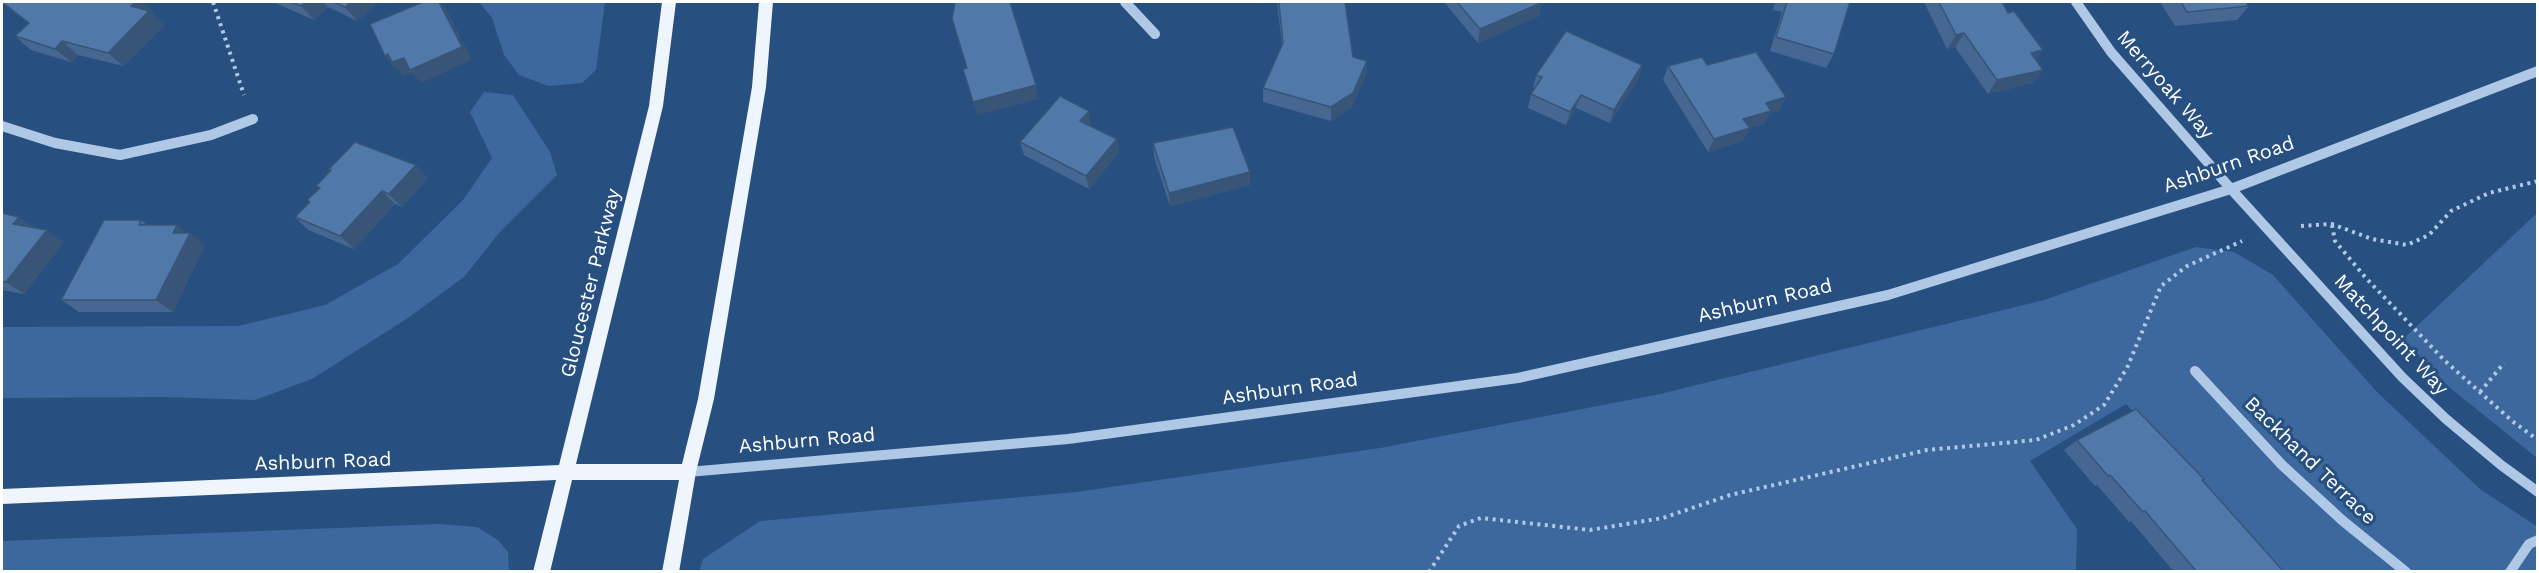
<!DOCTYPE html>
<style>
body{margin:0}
#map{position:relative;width:2539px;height:573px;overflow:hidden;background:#274f80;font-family:"Work Sans",sans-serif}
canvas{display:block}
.frame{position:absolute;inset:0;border:3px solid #fff;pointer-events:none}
</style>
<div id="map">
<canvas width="2539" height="573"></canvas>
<div class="frame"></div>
</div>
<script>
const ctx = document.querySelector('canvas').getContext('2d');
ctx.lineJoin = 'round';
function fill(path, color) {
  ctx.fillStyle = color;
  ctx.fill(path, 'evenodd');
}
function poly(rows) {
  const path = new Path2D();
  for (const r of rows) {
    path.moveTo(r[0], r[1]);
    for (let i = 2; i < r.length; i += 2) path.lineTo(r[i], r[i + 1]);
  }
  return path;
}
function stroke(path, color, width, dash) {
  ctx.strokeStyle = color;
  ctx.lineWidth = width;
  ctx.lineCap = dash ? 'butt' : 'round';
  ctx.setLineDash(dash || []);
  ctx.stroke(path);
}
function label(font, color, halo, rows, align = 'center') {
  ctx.font = font + ' "Work Sans",sans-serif';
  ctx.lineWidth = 6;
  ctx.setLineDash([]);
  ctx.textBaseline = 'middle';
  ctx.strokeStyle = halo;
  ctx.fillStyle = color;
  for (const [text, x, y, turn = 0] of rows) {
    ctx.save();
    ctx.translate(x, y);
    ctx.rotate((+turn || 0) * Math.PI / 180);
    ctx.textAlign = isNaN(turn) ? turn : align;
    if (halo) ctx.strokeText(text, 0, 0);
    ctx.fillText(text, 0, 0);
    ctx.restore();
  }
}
fill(poly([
 [479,2,605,2,596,70,582,83,548,86,519,75,504,55,492,18],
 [484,92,513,95,550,152,557,175,499,233,464,277,408,318,312,379,255,400,163,397,2,398,2,327,238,326,325,305,398,264,463,200,492,158,470,112],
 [2537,213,2537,458,2449,387,2403,339],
 [2196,247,2234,252,2273,275,2377,392,2480,489,2538,527,2537,571,2283,571,2126,404,2030,461,2077,529,2076,571,699,572,703,559,760,521,1076,492,1380,448,1660,394,2044,300],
 [439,524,477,527,498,540,508,552,509,571,2,571,2,541]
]), '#3c689d');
stroke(poly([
 [213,2,244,95],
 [2332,225,2335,241,2365,277,2445,361,2512,421,2538,440],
 [2301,226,2332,224,2372,239,2407,245,2429,235,2451,211,2489,193,2538,181],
 [2480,392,2504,363],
 [1429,572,1459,526,1481,518,1590,530,1663,518,1730,495,1927,450,2036,440,2074,425,2104,405,2127,368,2161,286,2187,266,2242,241]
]), '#afc8e6', 4, [3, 4.5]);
stroke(poly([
 [1125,2,1155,34],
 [2076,2,2111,52,2231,189,2402,377,2446,419,2501,465,2538,492],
 [2,126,55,143,120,155,211,135,253,119],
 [2195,371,2282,465,2343,521,2406,572],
 [688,472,1068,439,1518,378,1888,295,2231,189,2538,71],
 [2510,572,2529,544,2538,540]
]), '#afc8e6', 10);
fill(poly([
 [662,2,676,2,663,106,576,464,682,464,698,399,752,87,759,2,773,2,766,87,714,399,696,472,679,572,662,572,679,480,572,480,550,572,533,572,556,480,2,504,2,489,559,465,649,106,662,2]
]), '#eff5fd');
fill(poly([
 [2,2,154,12,152,14,164,25,123,66,78,55,71,62,31,50,15,36,29,24,2,3],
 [273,2,379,2,357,21,328,7,314,20],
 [1277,2,1346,2,1346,7,1353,57,1367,61,1366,74,1352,107,1331,121,1263,102,1263,88,1282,46],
 [1444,2,1542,2,1539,16,1478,43],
 [1775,2,1850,2,1834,54,1826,68,1770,51,1782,12,1773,10],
 [1924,2,2002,2,2036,59,2043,70,2033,83,1988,94,1955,47,1947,49],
 [2160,2,2246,2,2249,6,2237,20,2175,26],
 [1642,65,1638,79,1610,123,1576,108,1566,125,1528,108,1531,94,1535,89,1533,88,1536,75],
 [1707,65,1786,97,1779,111,1770,113,1764,124,1749,128,1743,141,1708,152,1663,80,1668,66],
 [1091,124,1090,126,1117,139,1119,152,1089,189,1024,155,1020,142],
 [1153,143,1250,185,1170,206,1154,157],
 [329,169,428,178,402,207,395,204,354,249,308,230,295,217,309,202,307,200,319,189,316,186,331,171],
 [2,213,35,227,64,242,24,294,2,290],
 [141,220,147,225,187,233,205,245,173,312,79,312,61,300],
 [2077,440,2202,480,2284,572,2174,572,2131,521,2129,522,2097,485,2095,486,2064,450]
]), '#456791');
fill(poly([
 [136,2,143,2,154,12,152,14,164,25,123,66,108,53,131,6],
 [306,2,323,2,328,7,314,20,301,6],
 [351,2,379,2,357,21,345,7],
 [439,2,440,2,447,10,472,60,421,83,412,73,403,76,398,69,396,70,385,56,388,54,404,58],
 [1543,2,1539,16,1478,43,1480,29],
 [1964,33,1955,47,1947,49,1956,35],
 [62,41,78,55,71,62,55,49],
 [2043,50,2033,64,2031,53],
 [1367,61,1366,74,1352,107,1331,121,1331,107],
 [1642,65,1638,79,1610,123,1614,110],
 [2043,70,2033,83,1988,94,1997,80],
 [1036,85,1039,99,977,115,973,102],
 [1581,95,1576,108,1566,125,1570,112],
 [1786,97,1779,111,1770,113,1764,124,1749,128,1743,141,1708,152,1714,139,1766,103],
 [1089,111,1091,124,1083,135,1080,121],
 [1117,139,1119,152,1089,189,1086,176],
 [416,165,428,178,402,207,389,194],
 [1250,172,1250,185,1170,206,1169,193],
 [382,191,395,204,354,249,340,236],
 [19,217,37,229,13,224],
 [177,225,189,234,190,233,205,245,173,312,156,300,173,233],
 [47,230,64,242,24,294,6,282]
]), '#385476');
const building = poly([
 [2,2,136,2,131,6,149,11,108,53,62,41,55,49,15,36,29,23,2,2],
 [291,2,306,2,301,6,291,2],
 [334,2,351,2,345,7,334,2],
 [423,2,439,2,462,47,410,70,404,58,392,62,388,54,385,56,370,24,423,2],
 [955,2,1010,2,1036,85,973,102,963,69,967,68,952,19,955,2],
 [1279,2,1345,2,1353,57,1367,61,1353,93,1331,107,1263,88,1283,43,1279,2],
 [1457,2,1543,2,1480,29,1457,2],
 [1787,2,1850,2,1834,54,1776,37,1787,2],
 [1939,2,2002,2,2008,13,2014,11,2043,50,2031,53,2043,70,1997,80,1964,33,1956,35,1939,2],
 [2181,2,2246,2,2249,6,2187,12,2181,2],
 [1566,31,1642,65,1614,110,1581,95,1570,112,1531,94,1542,77,1536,75,1566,31],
 [1756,52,1786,97,1766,103,1771,111,1743,119,1750,128,1714,139,1668,66,1702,57,1707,65,1756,52],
 [1060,96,1089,111,1080,121,1117,139,1086,176,1020,142,1060,96],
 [1233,127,1250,172,1169,193,1153,143,1233,127],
 [355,142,416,165,389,194,382,191,340,236,295,217,310,202,307,200,320,188,316,186,331,170,329,169,355,142],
 [2,213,19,217,13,224,47,230,6,282,2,282,2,213],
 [104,220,141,220,139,225,177,225,173,233,190,233,156,300,61,300,104,220],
 [2136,409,2204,479,2202,480,2284,572,2197,572,2145,511,2143,512,2110,475,2108,476,2077,440,2136,409]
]);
fill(building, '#5078a9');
stroke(building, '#385476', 1.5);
label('20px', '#fff', '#274f80', [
 ["Merryoak Way",2165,85,49],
 ["Ashburn Road",2229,165,-19],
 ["Gloucester Parkway",591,283,-76],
 ["Ashburn Road",1765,301,-13],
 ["Matchpoint Way",2391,335,47],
 ["Ashburn Road",1290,389,-8],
 ["Ashburn Road",807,441,-5],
 ["Backhand Terrace",2310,461,44],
 ["Ashburn Road",323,462,-2]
]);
</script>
